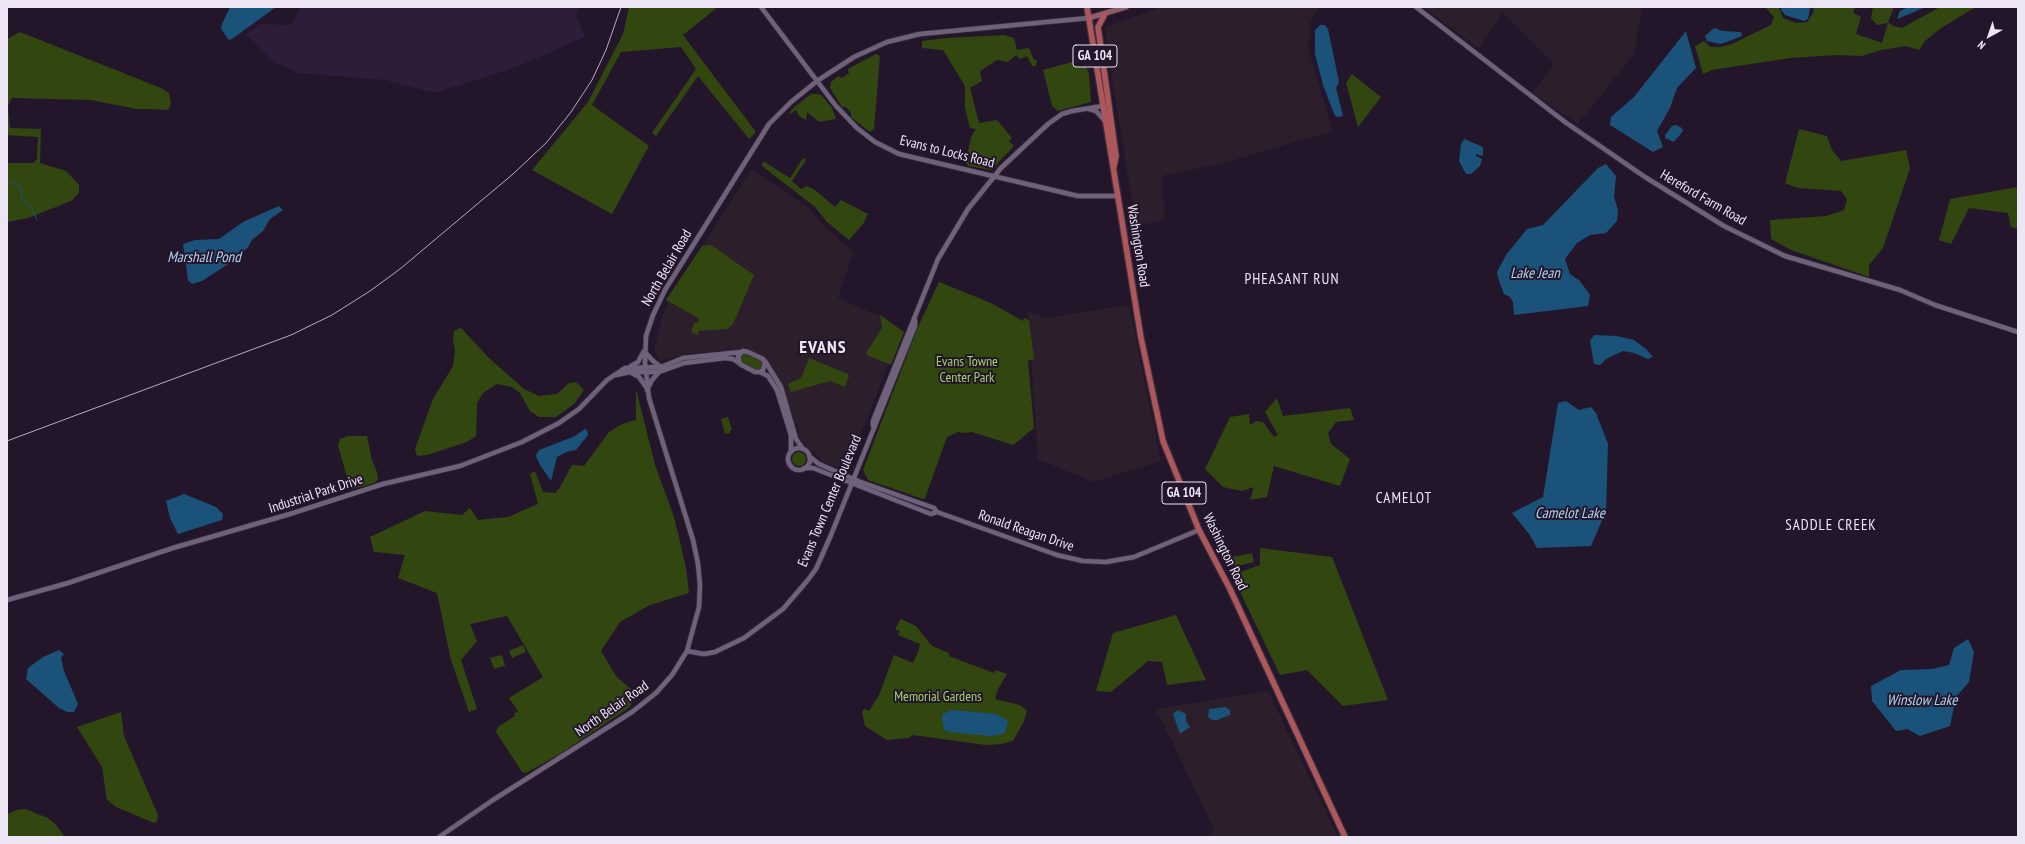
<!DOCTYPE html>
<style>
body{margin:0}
#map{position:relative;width:2025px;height:844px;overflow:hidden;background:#23162b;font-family:"PT Sans Narrow",sans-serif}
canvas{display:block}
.frame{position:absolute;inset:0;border:8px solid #eee5f4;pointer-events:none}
.north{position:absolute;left:1969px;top:16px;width:40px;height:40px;-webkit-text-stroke:3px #23162b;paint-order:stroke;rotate:220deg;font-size:11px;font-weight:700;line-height:16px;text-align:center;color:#eee5f4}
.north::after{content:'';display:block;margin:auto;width:14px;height:18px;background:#eee5f4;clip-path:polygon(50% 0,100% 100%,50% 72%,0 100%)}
</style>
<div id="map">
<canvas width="2025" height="844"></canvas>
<div class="frame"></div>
<div class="north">N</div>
</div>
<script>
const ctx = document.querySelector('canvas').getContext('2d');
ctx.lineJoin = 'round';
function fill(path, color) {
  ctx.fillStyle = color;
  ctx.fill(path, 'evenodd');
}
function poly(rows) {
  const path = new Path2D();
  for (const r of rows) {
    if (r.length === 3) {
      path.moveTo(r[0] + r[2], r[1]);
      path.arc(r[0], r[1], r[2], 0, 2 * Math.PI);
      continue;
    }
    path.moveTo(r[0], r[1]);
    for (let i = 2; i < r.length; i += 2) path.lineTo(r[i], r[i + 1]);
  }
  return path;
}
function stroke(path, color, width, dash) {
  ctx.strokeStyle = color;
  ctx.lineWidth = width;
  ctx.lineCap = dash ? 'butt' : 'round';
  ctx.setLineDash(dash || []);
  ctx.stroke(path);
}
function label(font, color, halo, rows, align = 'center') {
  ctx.font = font + ' "PT Sans Narrow",sans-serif';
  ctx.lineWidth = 4;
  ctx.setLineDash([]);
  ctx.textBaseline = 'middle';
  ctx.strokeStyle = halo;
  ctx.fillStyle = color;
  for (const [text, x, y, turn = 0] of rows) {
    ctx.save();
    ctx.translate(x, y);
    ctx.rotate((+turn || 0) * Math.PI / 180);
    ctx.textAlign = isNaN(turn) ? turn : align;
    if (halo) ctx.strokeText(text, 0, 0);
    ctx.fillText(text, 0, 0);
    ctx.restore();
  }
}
fill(poly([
 [1162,7,1319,7,1311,21,1308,48,1333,131,1224,163,1164,175,1162,184,1165,220,1136,226,1107,47,1105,27],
 [1423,7,1642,7,1634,54,1578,124,1532,93,1554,64,1503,13,1479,49],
 [751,169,806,206,826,228,853,252,838,298,879,316,901,331,860,437,845,469,824,463,801,440,782,383,766,358,746,348,684,354,660,361,654,350,662,318,670,298],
 [1129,305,1161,461,1093,482,1038,459,1028,312,1047,318],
 [1268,691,1338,837,1209,837,1214,829,1156,709]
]), '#2c1e2b');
fill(poly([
 [300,7,578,7,576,15,585,37,514,68,434,93,386,80,299,73,276,63,246,35,259,24,291,25]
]), '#2e1d38');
fill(poly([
 [629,7,718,7,683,35,756,132,749,139,698,76,656,136,652,133,696,69,681,47,621,52,592,105,649,146,612,214,532,170,588,102,623,34],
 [1765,7,1779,7,1783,18,1796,23,1807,22,1814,12,1813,7,1855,7,1853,13,1861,17,1856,34,1882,43,1888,23,1877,25,1871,18,1873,7,1894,7,1888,22,1893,26,1902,28,1940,7,1976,7,1941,28,1925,41,1919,50,1906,46,1881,50,1862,56,1837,55,1790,58,1712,70,1703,74,1695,46,1704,41,1711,47,1720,47,1732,44,1771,25,1774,17],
 [20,32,161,88,169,93,171,104,168,110,151,109,137,109,91,100,12,98,8,106,10,128,41,129,40,163,66,171,79,185,79,193,71,201,28,218,7,222,7,163,34,163,37,159,38,137,7,135,7,39],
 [1004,35,1014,38,1017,50,1029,48,1034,60,1037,60,1036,66,1032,66,1027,56,1020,59,1016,55,1008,62,997,60,980,71,982,81,970,88,979,123,997,120,1012,138,1009,141,1014,146,991,170,968,166,966,162,971,137,976,129,970,128,965,108,965,86,943,50,922,48,922,41,946,38],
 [876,54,880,56,874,129,870,132,851,117,851,113,846,107,842,107,830,88,831,82,838,76,842,78,849,73,848,69],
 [1083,59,1089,74,1091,102,1058,111,1052,106,1043,70],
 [1352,74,1381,97,1358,127,1346,83],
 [811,94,819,94,822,96,832,108,836,119,819,122,807,112,806,120,799,116,796,110,788,115,792,109],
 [1799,129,1827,136,1832,150,1841,161,1906,150,1910,168,1883,248,1869,265,1869,277,1791,250,1771,239,1770,220,1826,216,1844,210,1847,199,1841,191,1798,188,1785,183],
 [803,158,806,160,792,181,801,189,807,186,815,190,835,207,841,200,868,214,863,224,849,240,827,222,815,207,762,166,763,161,790,178],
 [2018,187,2018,229,2011,227,2008,213,1969,208,1951,244,1939,240,1950,199],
 [711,245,754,275,733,324,727,329,698,331,698,335,691,332,694,323,698,322,700,319,666,300,702,246],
 [939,282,991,303,1023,321,1024,318,1029,320,1034,359,1028,361,1034,428,1013,445,972,432,964,433,958,432,947,437,925,498,923,499,868,480,863,470,917,329],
 [880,315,904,332,891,365,867,355,866,353,882,328],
 [461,328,489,358,524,389,539,396,557,394,569,383,576,382,584,390,574,404,556,417,539,417,530,411,520,393,512,387,497,384,483,393,477,403,476,436,467,442,427,455,417,456,415,449,433,399,453,366,455,351,453,340,454,331],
 [746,353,762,361,764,365,760,370,756,370,741,362,740,356],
 [809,358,848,374,849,376,845,387,830,381,791,392,788,384,801,378],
 [636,389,655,465,673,514,679,537,686,568,689,593,650,605,620,622,601,651,616,676,634,692,630,707,560,754,526,773,522,772,496,732,498,727,515,716,514,714,518,711,509,698,543,677,507,616,470,624,477,641,461,660,477,709,469,712,451,660,437,593,398,578,405,555,374,552,370,537,425,511,462,515,470,508,478,520,508,517,538,504,530,474,535,471,543,492,555,493,559,489,572,465,584,466,609,432,622,424,636,420],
 [1277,398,1283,416,1350,408,1354,420,1336,422,1328,433,1331,444,1350,459,1340,486,1274,466,1267,497,1250,500,1254,487,1242,491,1223,487,1205,469,1230,417,1249,414,1250,425,1256,421,1263,422,1274,437,1278,435,1265,412],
 [728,417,732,430,730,431,730,433,725,434,721,419],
 [348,436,367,436,372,460,377,472,378,479,375,483,352,489,348,481,338,445,340,439],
 [799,459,7],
 [1260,548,1332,557,1388,700,1343,706,1307,670,1280,675,1232,575,1260,565],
 [1252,553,1254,562,1234,567,1232,557],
 [1176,615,1206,680,1167,685,1162,662,1148,661,1111,692,1096,691,1113,633],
 [901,619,916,626,932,646,949,653,949,656,994,673,996,670,1007,674,998,689,995,699,1020,705,1027,711,1024,721,1013,741,1001,744,986,745,913,735,909,738,887,740,865,726,862,712,864,709,869,711,879,695,894,655,913,663,918,652,920,644,898,635,900,631,895,629],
 [523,645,526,652,512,658,509,651],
 [502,655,505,666,494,669,490,658],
 [121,712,124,736,158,815,157,821,154,823,116,807,107,800,102,767,77,727],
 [25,809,48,818,56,825,65,837,7,837,7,814,17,810]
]), '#31470f');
fill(poly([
 [230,7,276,7,232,39,229,40,221,29,222,24],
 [1782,7,1810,7,1810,8,1808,19,1804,21,1785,15,1781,10],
 [1908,7,1926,7,1897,19,1900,11],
 [1320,25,1325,25,1328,29,1339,82,1336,88,1343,116,1337,117,1334,114,1323,85,1315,54,1315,30],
 [1714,28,1723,31,1741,32,1742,36,1721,44,1707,41,1705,36],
 [1686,31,1696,68,1677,88,1670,108,1657,131,1663,147,1653,152,1610,125,1611,117,1634,97],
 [1676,125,1682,128,1683,131,1674,142,1665,138,1665,135,1672,126],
 [1464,139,1483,147,1483,156,1476,154,1476,156,1482,159,1480,166,1471,174,1466,174,1459,161,1461,144],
 [1606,164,1616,176,1614,197,1618,210,1617,221,1606,233,1590,235,1577,243,1565,259,1570,274,1580,281,1590,295,1588,306,1514,315,1513,302,1510,297,1504,294,1498,278,1497,272,1506,255,1527,229,1543,225,1598,168],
 [279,206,283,210,270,219,263,231,252,240,248,247,236,259,202,281,192,284,188,280,183,244,195,240,219,239,243,222],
 [1594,335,1617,336,1634,340,1646,349,1653,357,1648,359,1634,353,1623,351,1606,359,1600,365,1594,364,1590,341],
 [1566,401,1579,410,1591,407,1596,413,1608,444,1606,511,1591,546,1537,548,1529,534,1512,513,1543,497,1558,403],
 [585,429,587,430,588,435,576,450,566,452,557,457,551,481,540,465,536,456,537,453,539,450,575,436],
 [184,494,216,507,223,514,222,520,178,534,170,518,166,501],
 [1968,639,1974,652,1969,682,1956,697,1950,726,1920,736,1907,729,1896,731,1872,701,1871,686,1901,670,1932,669,1949,665,1954,648],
 [59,650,64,654,61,658,64,671,78,704,74,712,67,712,59,708,26,679,28,668,43,657],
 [1225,707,1230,710,1230,715,1217,720,1212,720,1208,717,1209,709],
 [952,710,997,714,1008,721,1005,732,1002,734,990,736,949,732,944,730,942,718,943,714],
 [1178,710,1186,714,1186,721,1190,727,1180,734,1173,714]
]), '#1a527a');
stroke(poly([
 [7,181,21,187,22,201,30,205,37,220]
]), '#1a527a', 1);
const tertiary = poly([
 [761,7,836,106,857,128,875,142,899,154,1078,196,1118,196],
 [1416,7,1565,122,1645,177,1724,226,1785,256,1900,290,1935,305,2018,332],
 [1089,109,1096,111,1106,122],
 [743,351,748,352,763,359,765,363,763,370,760,372,755,372,740,364,738,356,743,351],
 [765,361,781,387,796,439,803,449],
 [631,366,638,362,644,351,653,361,661,367],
 [630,372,639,377,646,387],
 [760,372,768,376,777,390,791,435,791,452],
 [616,375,630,372,659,372,684,363,725,358,733,359,739,363],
 [647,390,652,380,659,372],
 [873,426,873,421,938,259,968,209,1001,168,1048,124,1062,114,1072,111,1103,106],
 [799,459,11],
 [809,456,819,464,858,481,934,508,937,512,1057,555,1083,561,1106,562,1134,557,1199,530],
 [804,468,813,468,931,514,937,512],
 [7,600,68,583,173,548,290,514,383,484,460,466,522,442,559,423,579,409,607,380,625,368,661,367,683,358,741,352],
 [687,651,704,654,715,652,744,638,783,609,807,581,816,569,831,535,915,326,915,320],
 [439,837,493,800,632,712,656,693,672,675,687,651,699,607,700,585,698,564,693,540,649,398,645,363,646,336,653,315,665,290,769,124,791,102,817,81,854,57,887,42,920,34,1089,18]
]);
const secondary = poly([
 [1089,18,1126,7]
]);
const primary = poly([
 [1087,7,1141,338,1163,441,1199,530,1230,589,1345,837],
 [1105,14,1098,27,1116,156,1114,166]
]);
stroke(tertiary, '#392f40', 6);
stroke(secondary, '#392f40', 7);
stroke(primary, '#392f40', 8);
stroke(tertiary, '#70617b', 4.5);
stroke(secondary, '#8f5c6a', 5);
stroke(primary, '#ad575a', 5.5);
stroke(poly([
 [7,441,291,335,332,315,370,291,400,269,513,174,546,143,571,112,592,80,606,50,621,7]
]), '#b7adbe', 1);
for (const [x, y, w] of [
 [1095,56,44],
 [1184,493,44]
]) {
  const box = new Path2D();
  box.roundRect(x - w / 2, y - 11, w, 22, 3);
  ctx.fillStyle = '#23162b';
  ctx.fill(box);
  stroke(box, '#eee5f4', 1);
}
label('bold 13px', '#eee5f4', null, [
 ["GA 104",1095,56],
 ["GA 104",1184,493]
]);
label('14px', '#eee5f4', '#23162b', [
 ["Evans to Locks Road",947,152,14],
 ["Hereford Farm Road",1703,198,30],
 ["Washington Road",1138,246,81],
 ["North Belair Road",667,268,-60],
 ["Industrial Park Drive",316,494,-18],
 ["Evans Town Center Boulevard",830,501,-67],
 ["Ronald Reagan Drive",1026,531,19],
 ["Washington Road",1225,552,64],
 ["North Belair Road",612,709,-35]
]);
label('14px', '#a4d16b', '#23162b', [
 ["Evans Towne",967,362],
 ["Center Park",967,378],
 ["Memorial Gardens",938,697]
]);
label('italic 15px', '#afd2f0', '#23162b', [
 ["Marshall Pond",204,258],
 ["Lake Jean",1535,274],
 ["Camelot Lake",1570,514],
 ["Winslow Lake",1922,701]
]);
ctx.letterSpacing = '1px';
label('15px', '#eee5f4', '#23162b', [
 ["PHEASANT RUN",1292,280],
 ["CAMELOT",1404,499],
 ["SADDLE CREEK",1831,526]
]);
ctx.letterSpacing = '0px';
ctx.letterSpacing = '1px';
label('bold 18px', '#eee5f4', '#23162b', [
 ["EVANS",823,348]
]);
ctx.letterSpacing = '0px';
</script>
